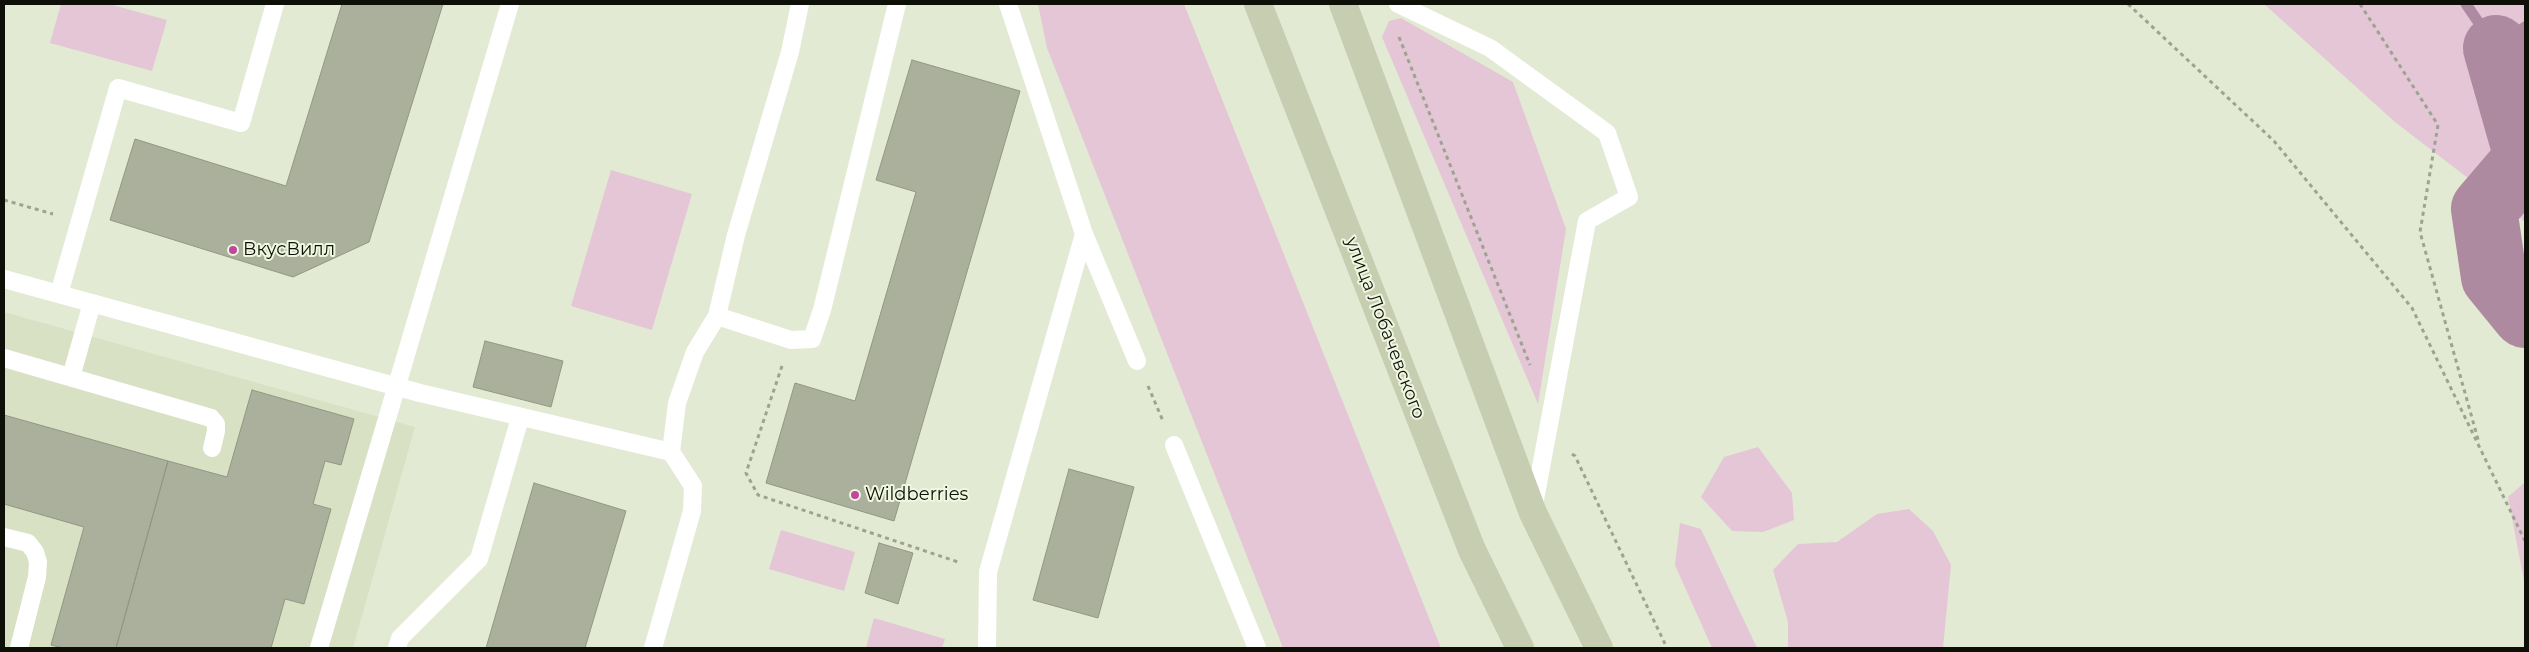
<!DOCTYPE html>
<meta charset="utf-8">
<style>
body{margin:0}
#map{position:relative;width:2529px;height:652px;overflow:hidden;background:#e3ead3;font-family:Montserrat,sans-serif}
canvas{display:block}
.frame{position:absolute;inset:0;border:5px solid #0e1008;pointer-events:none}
</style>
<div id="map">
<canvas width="2529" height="652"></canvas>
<div class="frame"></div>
</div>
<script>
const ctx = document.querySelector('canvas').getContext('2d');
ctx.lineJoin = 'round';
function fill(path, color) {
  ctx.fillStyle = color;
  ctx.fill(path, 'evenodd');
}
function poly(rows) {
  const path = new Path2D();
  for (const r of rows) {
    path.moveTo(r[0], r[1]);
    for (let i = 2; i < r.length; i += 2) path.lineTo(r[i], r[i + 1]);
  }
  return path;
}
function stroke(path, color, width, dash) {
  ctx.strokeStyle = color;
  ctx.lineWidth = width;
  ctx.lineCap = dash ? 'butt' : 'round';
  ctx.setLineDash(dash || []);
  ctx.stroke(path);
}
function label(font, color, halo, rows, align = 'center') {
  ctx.font = font + ' Montserrat,sans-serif';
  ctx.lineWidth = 4;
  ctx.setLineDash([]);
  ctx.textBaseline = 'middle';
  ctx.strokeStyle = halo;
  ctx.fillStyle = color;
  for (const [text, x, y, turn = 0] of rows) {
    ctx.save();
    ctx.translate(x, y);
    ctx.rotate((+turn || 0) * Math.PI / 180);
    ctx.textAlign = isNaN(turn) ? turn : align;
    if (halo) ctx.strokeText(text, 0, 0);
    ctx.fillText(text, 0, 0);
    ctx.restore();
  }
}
fill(poly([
 [4,312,415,427,353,648,4,648]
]), '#d8e1c3');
fill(poly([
 [61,4,109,4,167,20,152,71,50,43],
 [1038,4,1184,4,1441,648,1283,648,1047,48],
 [2264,4,2525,4,2525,222,2395,122],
 [1401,18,1513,82,1566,229,1538,404,1382,37,1389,21],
 [611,170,692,194,652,330,571,306],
 [1758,447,1792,493,1794,520,1763,532,1732,531,1701,497,1724,457],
 [2525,482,2525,586,2508,497],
 [1909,509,1933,531,1951,565,1943,648,1788,648,1788,622,1773,570,1798,544,1837,542,1877,514],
 [1680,523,1701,529,1757,648,1712,648,1675,565],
 [781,530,855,552,844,591,769,569],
 [874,618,945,639,942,648,866,648]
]), '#e4c6d7');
stroke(poly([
 [2466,4,2496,48,2525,27]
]), '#ae8aa0', 11);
stroke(poly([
 [2496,48,2525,150],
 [2525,161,2484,209,2494,277,2525,315]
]), '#ae8aa0', 66);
const building = poly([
 [342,4,443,4,369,242,293,277,110,220,135,139,286,186,342,4],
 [912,60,1020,91,894,521,766,483,795,383,855,401,916,192,876,180,912,60],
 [485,341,563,361,551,407,473,387,485,341],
 [252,390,354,419,341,465,325,461,313,504,331,509,304,604,285,599,271,648,116,648,168,461,227,477,252,390],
 [4,415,168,461,116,648,63,648,51,645,84,527,4,504,4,415],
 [1069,469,1134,487,1098,618,1033,600,1069,469],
 [534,483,626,511,585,648,486,648,534,483],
 [879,543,913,553,898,604,865,593,879,543]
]);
fill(building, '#aab09b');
stroke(building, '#929783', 1);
stroke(poly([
 [2128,4,2274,141,2412,308,2525,541],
 [2360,4,2438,125,2420,232,2479,443],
 [1399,37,1530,365],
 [4,200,53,214],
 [782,366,746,473,758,495,961,563],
 [1148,386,1163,421],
 [1572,454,1575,456,1667,648]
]), '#9ea391', 3, [4, 4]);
stroke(poly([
 [1008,4,1084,234,1137,361],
 [1398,4,1490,48,1607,133,1629,197,1587,221,1533,510],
 [4,279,420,393,671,452,693,486,692,511,653,648],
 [59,294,118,88,241,123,275,4],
 [717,316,736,235,790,52,800,4],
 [4,358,211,418,216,424,216,431,212,448],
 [71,377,92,303],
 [1174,445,1257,648],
 [671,452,677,403,695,352,717,316,791,340,812,339,822,310,897,4],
 [4,537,28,543,35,552,38,562,37,577,19,648],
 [319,648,510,4],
 [397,648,400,638,479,559,520,418],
 [987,648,988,572,1084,234]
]), '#fff', 18);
stroke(poly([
 [1258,4,1472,550,1520,648],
 [1343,4,1533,513,1599,648]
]), '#c6cdb0', 28);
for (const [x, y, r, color] of [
 [233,250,5,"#c0479b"],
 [855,495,5,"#c0479b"]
]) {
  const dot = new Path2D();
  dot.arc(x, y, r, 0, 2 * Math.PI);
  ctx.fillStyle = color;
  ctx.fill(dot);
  stroke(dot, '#f0f7e0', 2);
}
label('18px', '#0e1008', '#f0f7e0', [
 ["ВкусВилл",243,250],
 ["Wildberries",865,495]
], 'left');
label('18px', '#0e1008', '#f0f7e0', [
 ["улица Лобачевского",1385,328,69]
]);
</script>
